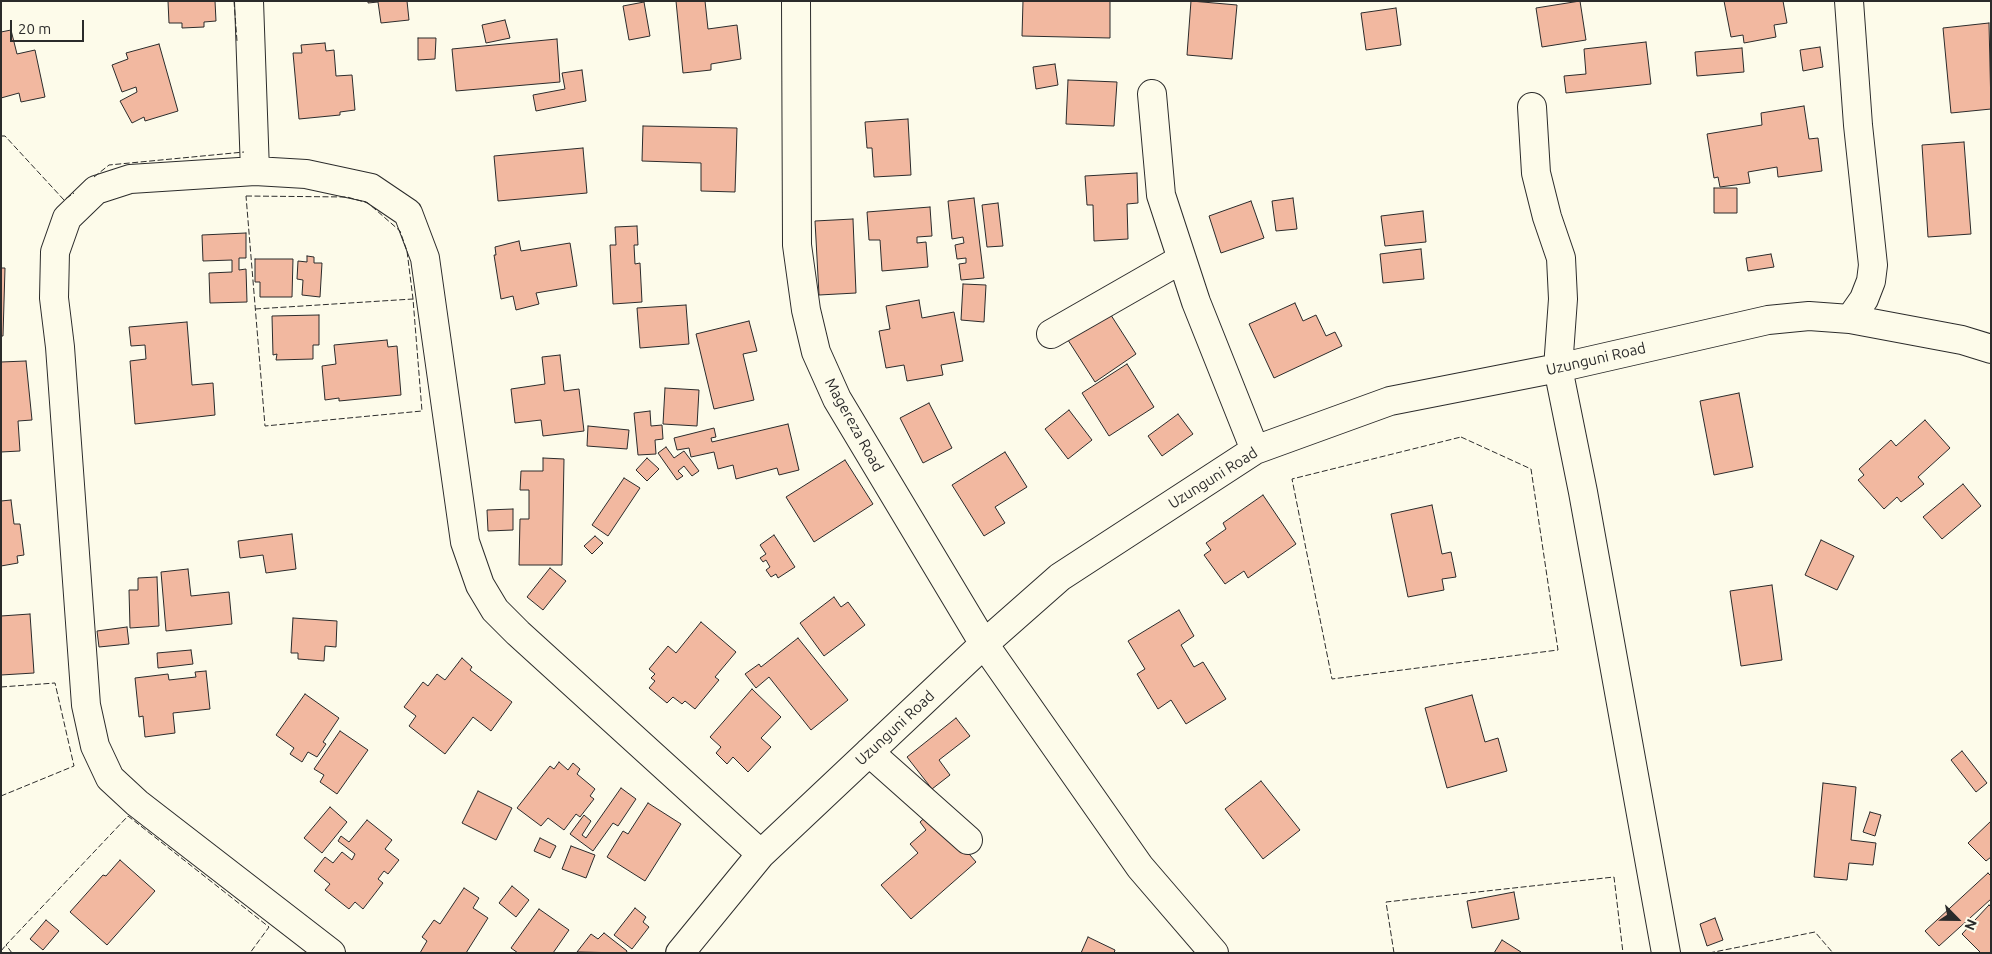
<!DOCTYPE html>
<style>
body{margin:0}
#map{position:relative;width:1992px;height:954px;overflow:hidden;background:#fdfbea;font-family:Ubuntu,sans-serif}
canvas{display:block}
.frame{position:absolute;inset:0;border:2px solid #2b2b2b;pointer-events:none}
.north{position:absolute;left:1932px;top:894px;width:50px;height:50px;-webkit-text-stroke:4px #fdfbea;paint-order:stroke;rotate:113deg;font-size:14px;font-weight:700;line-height:20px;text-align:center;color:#2b2b2b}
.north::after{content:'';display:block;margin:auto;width:18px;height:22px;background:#2b2b2b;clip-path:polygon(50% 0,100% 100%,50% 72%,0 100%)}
.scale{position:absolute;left:10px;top:20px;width:74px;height:22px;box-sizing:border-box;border:2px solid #2b2b2b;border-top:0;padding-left:6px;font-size:15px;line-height:18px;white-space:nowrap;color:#2b2b2b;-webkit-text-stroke:4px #fdfbea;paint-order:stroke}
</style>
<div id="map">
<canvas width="1992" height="954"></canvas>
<div class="frame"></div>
<div class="north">N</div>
<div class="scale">20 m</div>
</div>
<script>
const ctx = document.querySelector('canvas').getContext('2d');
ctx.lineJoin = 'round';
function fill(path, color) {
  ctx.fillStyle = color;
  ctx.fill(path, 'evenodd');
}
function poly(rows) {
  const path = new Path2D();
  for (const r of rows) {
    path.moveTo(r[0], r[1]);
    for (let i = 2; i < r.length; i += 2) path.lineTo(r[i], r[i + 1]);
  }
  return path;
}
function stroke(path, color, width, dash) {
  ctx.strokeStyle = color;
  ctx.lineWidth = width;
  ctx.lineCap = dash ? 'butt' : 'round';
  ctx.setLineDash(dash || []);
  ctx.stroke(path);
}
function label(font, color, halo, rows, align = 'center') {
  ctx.font = font + ' Ubuntu,sans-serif';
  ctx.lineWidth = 4;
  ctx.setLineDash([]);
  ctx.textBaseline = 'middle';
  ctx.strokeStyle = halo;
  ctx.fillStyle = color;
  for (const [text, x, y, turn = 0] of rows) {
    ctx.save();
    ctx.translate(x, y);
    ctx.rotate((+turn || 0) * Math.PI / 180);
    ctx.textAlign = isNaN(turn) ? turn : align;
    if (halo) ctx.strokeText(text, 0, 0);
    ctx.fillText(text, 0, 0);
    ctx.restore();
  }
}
const building = poly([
 [168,1,215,1,216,21,204,22,204,27,182,28,182,23,169,23,168,1],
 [368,1,407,1,409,20,381,23,378,2,368,3,368,1],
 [676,1,705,1,708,29,737,25,741,59,711,64,711,70,683,73,676,1],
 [1023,1,1110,1,1110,38,1022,36,1023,1],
 [1191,1,1237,5,1232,59,1187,55,1191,1],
 [1580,1,1586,40,1542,47,1536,8,1580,1],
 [1724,1,1783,1,1787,23,1774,25,1776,37,1744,43,1743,35,1731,37,1724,1],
 [644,2,650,36,629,40,623,6,644,2],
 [1396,8,1401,45,1366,50,1361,13,1396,8],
 [505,20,510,38,486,43,482,25,505,20],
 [1989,23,1991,109,1951,113,1943,28,1989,23],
 [11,30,17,54,35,50,45,97,21,102,19,93,1,98,1,32,11,30],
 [418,38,436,38,435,59,418,60,418,38],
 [557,39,560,82,456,91,452,49,557,39],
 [1646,42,1651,84,1566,93,1564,76,1586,74,1584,49,1646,42],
 [325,43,326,51,334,50,336,76,352,75,355,110,340,112,340,115,299,119,293,53,302,53,301,45,325,43],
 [159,44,178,111,145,121,144,117,132,123,120,101,137,92,136,87,122,92,112,65,128,59,126,53,159,44],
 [1820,47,1823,67,1803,71,1800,50,1820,47],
 [1742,48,1744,72,1697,76,1695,52,1742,48],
 [1055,64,1058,85,1036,89,1033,67,1055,64],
 [582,70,586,101,536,111,533,95,565,89,562,73,582,70],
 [1068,80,1117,82,1114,126,1066,124,1068,80],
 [1804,106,1809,139,1818,138,1822,171,1778,177,1777,167,1748,172,1750,183,1720,187,1718,177,1714,178,1707,134,1762,125,1761,113,1804,106],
 [908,119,911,175,874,177,872,148,867,148,865,122,908,119],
 [643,126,737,128,735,192,701,191,701,163,642,161,643,126],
 [1964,142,1971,234,1928,237,1922,145,1964,142],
 [583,148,587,193,498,201,494,156,583,148],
 [1137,173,1138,203,1127,204,1128,239,1094,241,1093,205,1087,205,1085,176,1137,173],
 [1714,188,1737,188,1737,213,1714,213,1714,188],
 [974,198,984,278,961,280,959,264,966,263,966,258,957,259,955,245,964,243,963,237,952,239,948,201,974,198],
 [1293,198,1297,229,1276,231,1272,201,1293,198],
 [1251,201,1264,238,1221,253,1209,216,1251,201],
 [998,203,1003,246,987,247,982,205,998,203],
 [930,207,932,236,917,237,917,243,926,242,928,267,882,271,880,240,869,240,867,212,930,207],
 [1423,211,1426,242,1385,246,1381,216,1423,211],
 [853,219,856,293,819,295,815,221,853,219],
 [637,226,638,245,634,245,635,264,640,263,642,302,613,304,610,245,616,245,615,227,637,226],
 [246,233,246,258,239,258,239,270,246,269,247,302,210,303,209,273,232,272,232,260,203,261,202,235,246,233],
 [519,241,521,251,570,243,577,286,536,293,539,304,516,310,513,296,501,299,494,255,496,255,495,247,519,241],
 [1421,249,1424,279,1383,283,1380,254,1421,249],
 [1771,254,1774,267,1748,271,1746,258,1771,254],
 [307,256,314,257,314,263,322,263,320,297,302,295,303,280,297,279,298,261,307,262,307,256],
 [255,259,293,259,292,297,260,297,260,282,255,282,255,259],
 [1,268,5,268,3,336,1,336,1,268],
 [963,284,986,285,984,322,961,320,963,284],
 [919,300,922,318,954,312,963,361,941,365,943,375,907,381,904,365,886,368,879,331,890,329,886,306,919,300],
 [1295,303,1303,321,1316,315,1326,336,1335,332,1342,346,1274,378,1249,324,1295,303],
 [686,305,689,344,640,348,637,308,686,305],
 [1107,309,1136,354,1095,382,1066,337,1107,309],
 [319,315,319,345,313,345,313,359,276,360,277,354,273,355,272,316,319,315],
 [749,321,757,351,743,354,754,400,714,409,696,334,749,321],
 [187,322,192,385,213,383,215,415,135,424,130,361,146,359,145,345,131,346,129,327,187,322],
 [387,340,388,347,397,346,401,395,339,401,339,398,325,400,322,366,336,364,334,345,387,340],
 [560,355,564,391,579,389,584,431,543,436,541,420,515,423,511,389,545,384,542,357,560,355],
 [26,361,32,420,18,421,20,451,1,452,1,362,26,361],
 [1127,364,1154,407,1109,436,1082,393,1127,364],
 [665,388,699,390,697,426,663,424,665,388],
 [1739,393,1753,467,1714,475,1700,401,1739,393],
 [929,403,952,448,923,463,900,418,929,403],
 [1069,410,1092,440,1068,459,1045,429,1069,410],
 [650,411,651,426,662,425,663,439,655,440,656,454,638,455,634,413,650,411],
 [1178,414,1193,434,1162,456,1148,436,1178,414],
 [1925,420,1950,448,1918,477,1924,484,1901,502,1897,497,1884,509,1858,480,1864,475,1859,469,1891,440,1896,446,1925,420],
 [788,424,799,470,779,475,777,468,736,479,733,465,718,469,714,452,691,457,689,448,677,450,674,438,714,428,716,437,711,438,712,442,788,424],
 [588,426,629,430,627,449,587,446,588,426],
 [666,447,674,458,684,451,699,471,692,476,684,466,678,471,683,476,677,480,658,453,666,447],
 [1005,452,1027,487,995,507,1005,523,984,536,952,485,1005,452],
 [543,458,564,459,562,565,519,565,520,519,529,519,529,490,520,490,521,471,543,471,543,458],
 [647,458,659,469,647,481,636,470,647,458],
 [845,460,873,504,814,542,786,497,845,460],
 [624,478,640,488,608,536,592,525,624,478],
 [1963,484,1981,506,1942,539,1923,517,1963,484],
 [1263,495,1296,544,1248,578,1244,571,1225,584,1204,555,1211,550,1206,543,1226,529,1223,523,1263,495],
 [11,500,14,524,20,524,24,555,17,556,18,563,1,566,1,501,11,500],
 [1432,505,1442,554,1451,552,1456,577,1442,579,1444,590,1408,597,1391,514,1432,505],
 [513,509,513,530,488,531,487,510,513,509],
 [292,534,296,569,266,573,263,555,240,558,238,541,292,534],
 [774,535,795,567,778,578,776,574,771,577,766,570,770,567,766,560,763,562,760,558,766,554,760,545,774,535],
 [595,536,603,543,592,554,584,546,595,536],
 [1821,540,1854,556,1837,590,1805,575,1821,540],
 [550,568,566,581,543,610,527,597,550,568],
 [188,569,191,596,229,592,232,624,166,631,161,572,188,569],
 [157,577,159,626,130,628,129,590,138,590,138,578,157,577],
 [1772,585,1782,660,1741,666,1730,591,1772,585],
 [834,597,841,607,848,602,865,625,824,656,800,623,834,597],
 [1179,610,1194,636,1181,645,1194,667,1203,662,1226,699,1186,724,1171,700,1158,709,1137,674,1145,669,1128,641,1179,610],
 [30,614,34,673,1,675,1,616,30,614],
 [293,618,337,621,336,647,325,646,324,661,298,659,298,653,291,653,293,618],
 [701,622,736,652,715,677,719,680,695,709,685,701,682,704,673,697,667,703,649,688,655,681,651,678,655,674,649,669,668,646,676,653,701,622],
 [127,627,129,644,99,647,97,631,127,627],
 [798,638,848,700,811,730,769,677,756,688,745,674,759,664,761,667,798,638],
 [191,650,193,664,158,668,157,653,191,650],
 [462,658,472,667,470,670,512,702,491,731,473,717,445,754,409,726,416,716,404,707,423,682,428,686,437,674,445,680,462,658],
 [206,671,210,709,173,713,175,733,145,737,143,716,139,717,135,678,168,674,169,680,196,677,195,672,206,671],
 [752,689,781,717,761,738,771,747,748,772,733,757,727,764,716,753,721,747,710,737,752,689],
 [305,694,339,718,323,742,326,744,317,757,308,752,302,762,290,754,294,748,276,735,305,694],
 [1472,695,1485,742,1498,738,1507,771,1447,788,1425,708,1472,695],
 [956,718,970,736,939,760,950,775,932,789,907,757,956,718],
 [340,731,368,750,337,794,320,782,324,775,314,769,340,731],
 [1962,751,1987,783,1976,792,1951,760,1962,751],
 [559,762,568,770,573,763,580,769,577,774,595,789,590,796,594,799,580,817,576,814,564,830,548,818,541,826,517,808,550,766,554,769,559,762],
 [1261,781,1300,830,1263,859,1225,809,1261,781],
 [1823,783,1856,787,1851,840,1876,843,1873,865,1849,863,1847,880,1814,877,1823,783],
 [621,788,636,799,618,826,613,823,593,851,570,834,584,815,591,821,582,835,586,838,621,788],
 [478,791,512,808,496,840,462,823,478,791],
 [648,803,681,824,645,881,607,857,623,831,628,834,648,803],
 [330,807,347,822,322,853,304,838,330,807],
 [932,811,976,862,911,919,881,885,918,853,910,844,926,830,920,822,932,811],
 [1870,812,1881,815,1875,836,1863,832,1870,812],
 [367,820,392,840,385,849,399,860,388,874,384,871,378,879,383,883,363,909,355,902,349,909,325,890,330,884,314,871,325,857,333,863,342,852,352,860,355,854,338,841,341,836,349,842,367,820],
 [1991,821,1991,857,1986,861,1968,843,1991,821],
 [540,838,556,846,550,858,534,851,540,838],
 [571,846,595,855,586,878,562,869,571,846],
 [120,860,155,891,107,945,70,912,103,875,106,876,120,860],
 [1988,873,1991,876,1991,899,1939,946,1925,931,1988,873],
 [512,886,529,900,516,917,499,903,512,886],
 [464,888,479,898,473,908,488,918,466,953,420,953,427,941,422,937,434,920,440,924,464,888],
 [1514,892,1519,919,1472,928,1467,901,1514,892],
 [1989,905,1991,907,1991,953,1981,953,1962,934,1989,905],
 [635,908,646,917,643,922,649,927,632,949,614,935,635,908],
 [539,909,569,930,553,953,518,953,511,948,539,909],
 [1715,918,1723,940,1707,946,1700,924,1715,918],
 [46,920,59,931,43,950,30,939,46,920],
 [604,933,627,951,626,953,577,952,591,934,598,939,604,933],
 [1088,937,1115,950,1114,953,1081,953,1088,937],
 [1502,940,1521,952,1520,953,1494,953,1502,940]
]);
fill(building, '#f2b8a0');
stroke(building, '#2b2b2b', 1);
const minor = poly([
 [249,1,255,171],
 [796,1,797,245,806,310,816,352,837,399,984,644,1140,867,1214,953],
 [1849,1,1858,125,1873,265,1871,281,1864,299,1850,319],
 [1152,94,1161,195,1196,302,1255,450],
 [1532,107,1536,173,1547,217,1561,258,1563,299,1558,368,1583,492,1666,953],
 [1051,334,1182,259],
 [869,752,968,840],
 [331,953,137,803,110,778,95,746,86,705,60,347,54,298,55,252,67,218,96,190,130,179,255,171,306,174,371,188,408,213,425,258,465,542,480,585,495,610,518,633,761,854],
 [680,953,761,854,984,644,1060,577,1255,450,1390,401,1558,368,1768,320,1809,316,1850,319,1962,340,1991,349]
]);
stroke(minor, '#2b2b2b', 30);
stroke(minor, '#fdfbea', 28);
stroke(poly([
 [234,1,237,41],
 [1,136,5,136,64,200,74,193],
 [94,177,109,165,244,152],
 [246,196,347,197,368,203,400,231,407,251,413,299,422,411,265,426,246,196],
 [255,309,413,299],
 [1461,437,1531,469,1558,650,1332,679,1292,479,1461,437],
 [1,687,55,683,74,766,1,796],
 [1,951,6,945],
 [12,953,6,945,128,816,269,927,250,953],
 [1394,953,1386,902,1614,877,1623,953],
 [1709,953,1815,932,1833,953]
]), '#2b2b2b', 1, [6, 2.5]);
label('15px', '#2b2b2b', '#fdfbea', [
 ["Uzunguni Road",1596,359,-13],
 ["Magereza Road",854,425,61],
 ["Uzunguni Road",1213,478,-32],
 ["Uzunguni Road",895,728,-43]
]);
</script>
